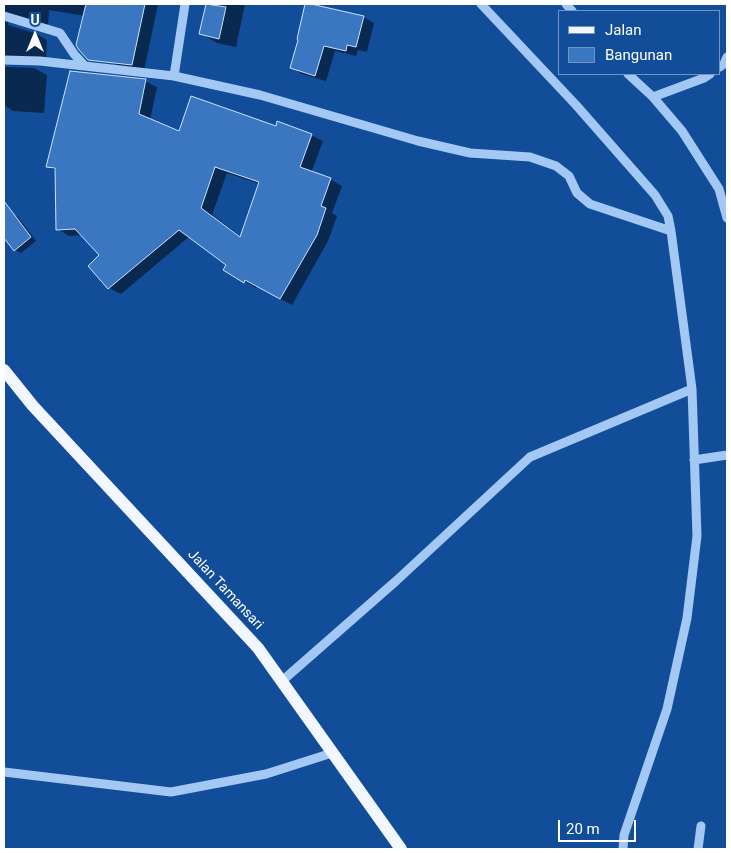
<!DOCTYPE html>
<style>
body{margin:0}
#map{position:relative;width:731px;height:853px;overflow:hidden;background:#124d99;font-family:Roboto,sans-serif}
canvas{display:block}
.frame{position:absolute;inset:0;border:5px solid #fff;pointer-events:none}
.legend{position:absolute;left:558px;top:10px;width:162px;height:65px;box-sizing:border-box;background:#124d99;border:1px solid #7194c2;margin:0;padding:6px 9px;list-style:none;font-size:15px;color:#fff}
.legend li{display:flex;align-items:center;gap:10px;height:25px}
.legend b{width:25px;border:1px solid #7194c2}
.north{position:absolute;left:10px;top:10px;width:50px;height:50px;-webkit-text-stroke:4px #124d99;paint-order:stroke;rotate:0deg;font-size:14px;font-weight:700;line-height:20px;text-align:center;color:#fff}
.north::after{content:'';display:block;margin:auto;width:18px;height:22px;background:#fff;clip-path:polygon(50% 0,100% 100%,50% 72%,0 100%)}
.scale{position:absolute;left:558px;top:820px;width:78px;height:22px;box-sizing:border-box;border:2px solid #fff;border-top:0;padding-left:6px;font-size:15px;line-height:18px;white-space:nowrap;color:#fff;-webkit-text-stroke:4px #124d99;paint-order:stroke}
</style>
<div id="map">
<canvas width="731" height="853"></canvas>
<div class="frame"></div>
<ul class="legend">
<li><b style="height:6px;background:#f1f6ff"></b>Jalan</li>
<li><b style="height:14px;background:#3b77c1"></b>Bangunan</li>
</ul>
<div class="north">U</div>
<div class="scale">20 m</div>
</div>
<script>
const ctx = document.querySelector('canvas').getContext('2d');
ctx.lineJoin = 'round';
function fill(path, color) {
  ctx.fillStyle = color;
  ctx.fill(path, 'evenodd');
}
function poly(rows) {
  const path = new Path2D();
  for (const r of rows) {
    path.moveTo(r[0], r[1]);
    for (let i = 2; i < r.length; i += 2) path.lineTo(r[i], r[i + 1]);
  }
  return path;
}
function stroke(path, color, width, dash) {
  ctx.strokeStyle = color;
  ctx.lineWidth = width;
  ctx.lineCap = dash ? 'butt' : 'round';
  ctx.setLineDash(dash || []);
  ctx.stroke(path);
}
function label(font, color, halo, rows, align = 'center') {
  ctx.font = font + ' Roboto,sans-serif';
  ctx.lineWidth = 4;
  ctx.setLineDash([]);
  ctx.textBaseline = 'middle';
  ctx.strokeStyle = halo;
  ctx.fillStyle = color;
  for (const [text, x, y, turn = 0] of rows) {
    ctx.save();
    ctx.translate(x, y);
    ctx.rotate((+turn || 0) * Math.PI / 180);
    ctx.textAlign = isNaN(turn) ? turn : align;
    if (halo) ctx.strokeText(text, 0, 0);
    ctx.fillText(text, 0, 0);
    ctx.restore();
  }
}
fill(poly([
 [4,4,106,4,103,19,49,10,48,25,17,15,11,16,8,20,8,25,37,34,47,40,46,60,4,61],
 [129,4,158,4,144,71,124,69,112,62],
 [207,4,245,4,236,47,217,43,200,33],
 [306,4,363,17,374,23,367,52,358,50,356,56,335,51,326,81,302,74,292,68,300,40,298,39],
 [4,67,34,68,47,75,44,113,13,111,4,105],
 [145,81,157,87,150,120,180,132,276,128,311,135,323,141,311,173,330,179,342,186,332,213,337,216,328,241,292,305,257,286,256,288,225,269,228,265,190,236,121,294,109,288,101,255,82,235,69,236,58,229,56,171,48,166],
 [227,173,260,184,241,237,212,215],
 [4,208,9,216,12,214,18,217,36,241,21,253,15,250,4,235]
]), '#0007');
const building = poly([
 [86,4,145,4,132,65,88,60,79,50,76,45,86,4],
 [206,4,226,7,219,39,199,34,206,4],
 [305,4,311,4,364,16,356,47,347,45,346,51,324,46,315,76,290,68,298,40,297,39,305,4],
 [70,71,146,79,139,114,179,131,191,96,276,126,277,121,312,134,300,167,331,178,321,206,326,208,317,235,280,299,245,280,244,283,223,270,226,265,179,230,108,289,88,266,99,255,75,229,56,230,55,168,46,167,70,71],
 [215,167,259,182,240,237,201,208,215,167],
 [4,201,31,237,14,251,4,238,4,201]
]);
fill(building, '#3b77c1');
stroke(building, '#cce3fd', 1);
stroke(poly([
 [481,4,576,105,655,195,668,216,671,231,692,389,697,536,687,618,667,709,624,835,623,849],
 [566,4,572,11],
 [4,16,60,33,74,54,84,65],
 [4,60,40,61,174,76,260,95,418,141,470,153,530,157,556,166,569,176,577,193,590,204,671,231],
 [720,67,724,64,727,57],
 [628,74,653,97,682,131,719,189,727,218],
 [174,76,185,4],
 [653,97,704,78,710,74],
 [694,460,727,455],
 [282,681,396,581,530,457,692,389],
 [4,772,171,792,266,774,332,753],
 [698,849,701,826]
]), '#a4c8f4', 9);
stroke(poly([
 [4,370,33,406,258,648,401,849]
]), '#f1f6ff', 12);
label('14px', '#fff', '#124d99', [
 ["Jalan Tamansari",225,590,47]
]);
</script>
